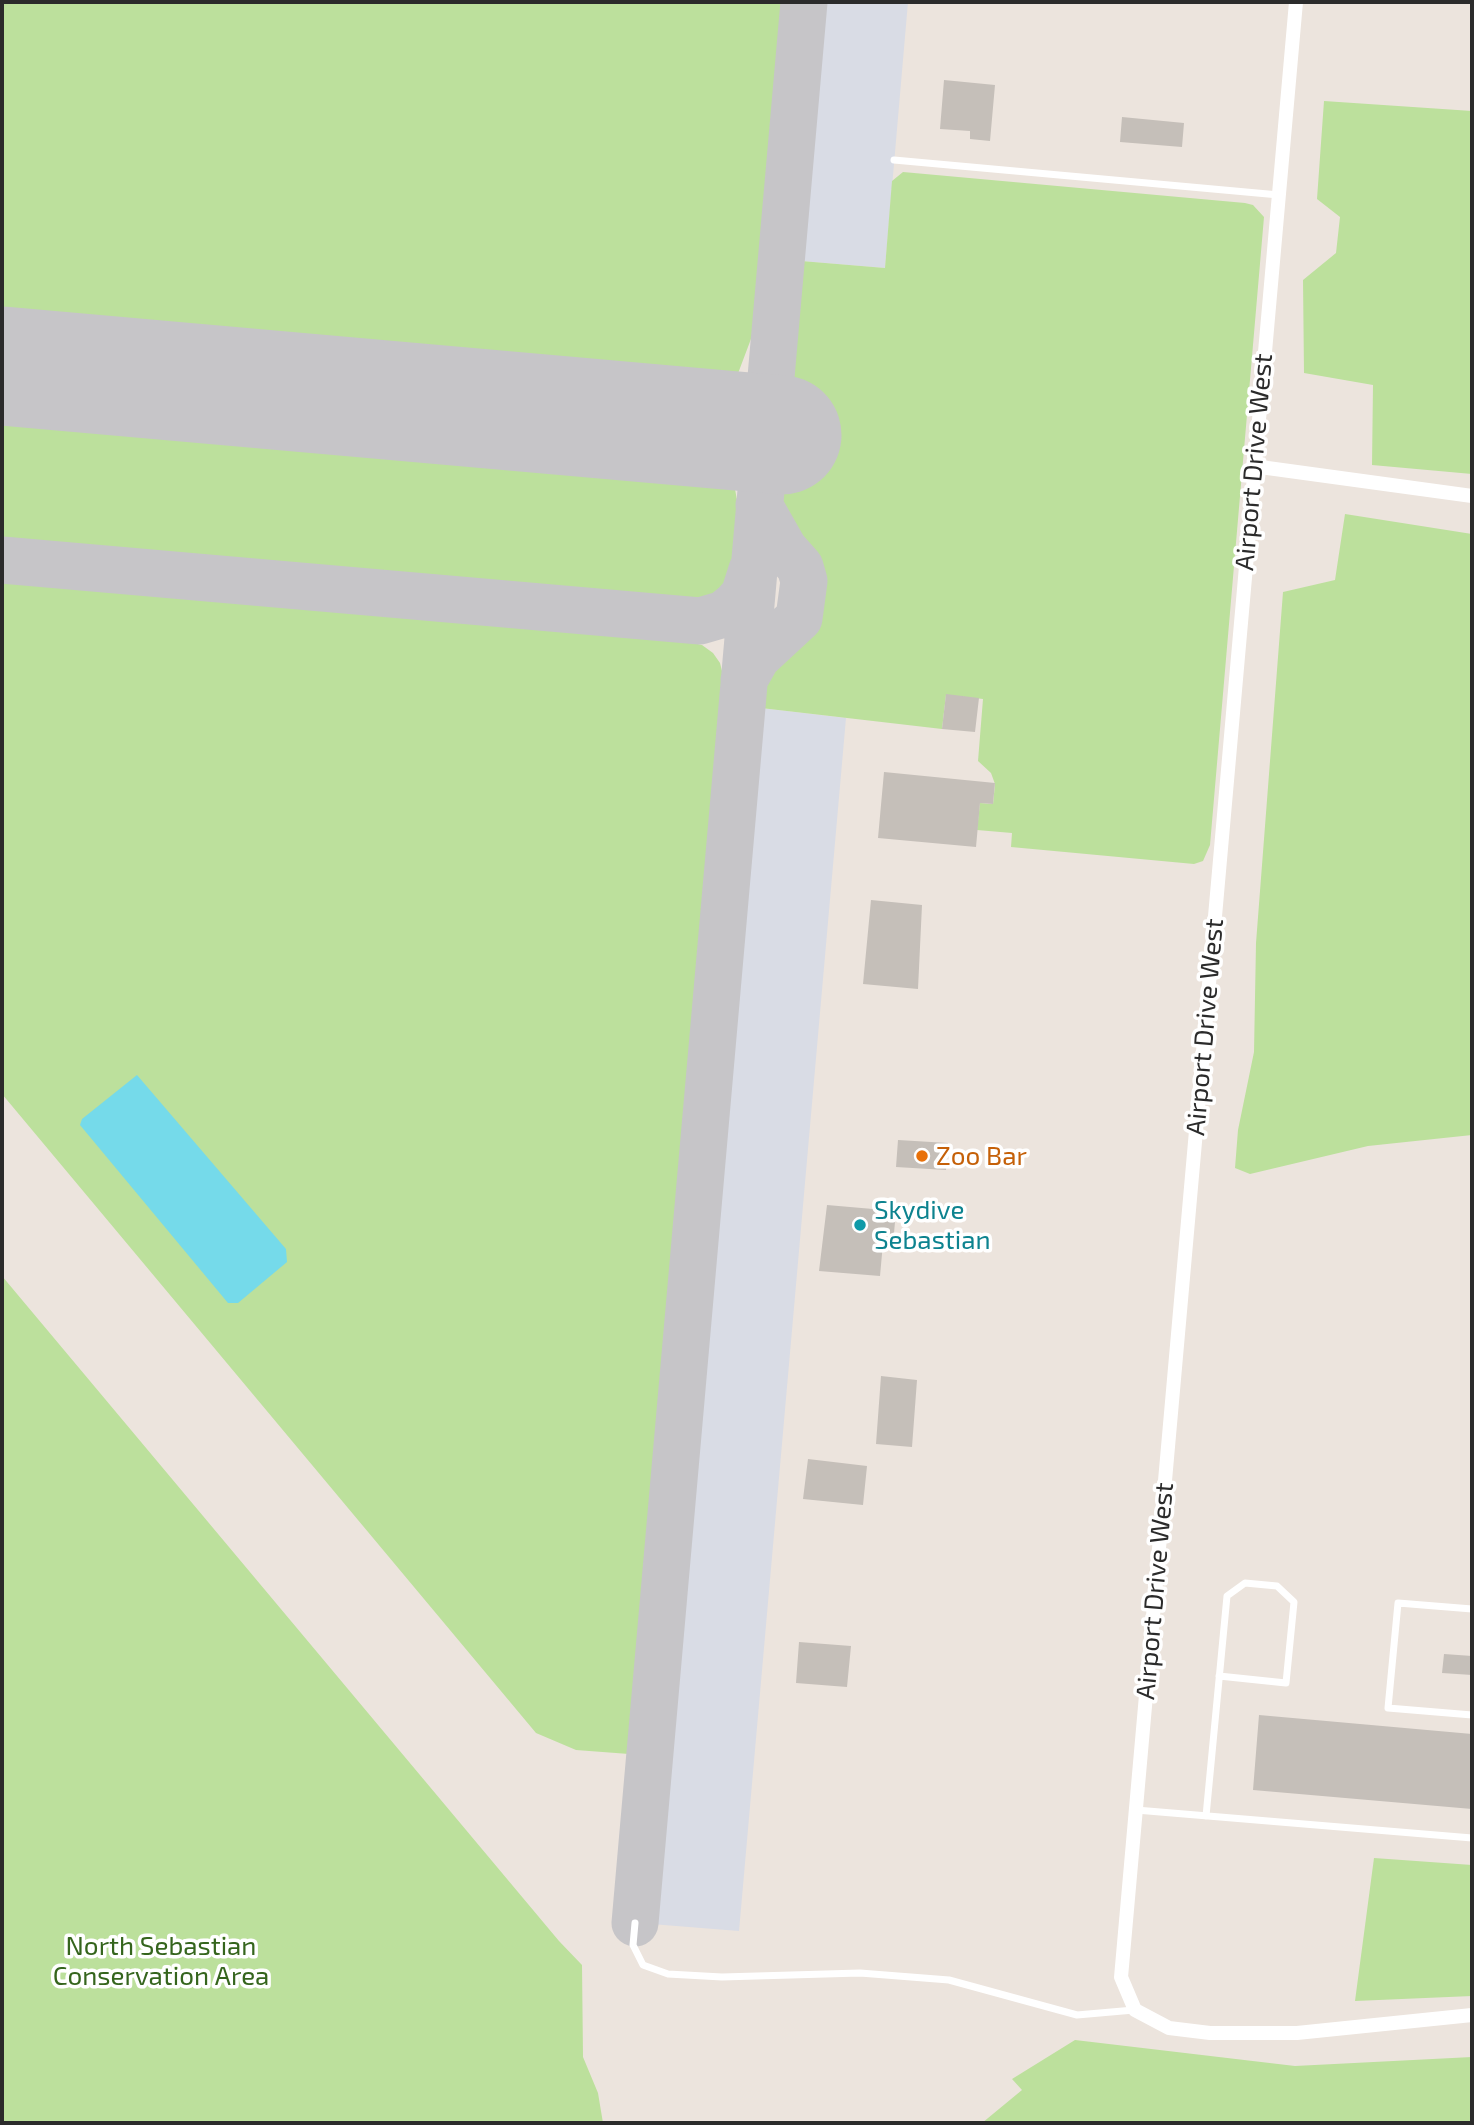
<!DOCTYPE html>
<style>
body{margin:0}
#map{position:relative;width:1474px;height:2125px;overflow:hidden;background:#ece4dd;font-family:"Exo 2",sans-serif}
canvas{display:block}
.frame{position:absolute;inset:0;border:4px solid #2b2b2b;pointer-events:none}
</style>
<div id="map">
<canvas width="1474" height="2125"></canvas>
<div class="frame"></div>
</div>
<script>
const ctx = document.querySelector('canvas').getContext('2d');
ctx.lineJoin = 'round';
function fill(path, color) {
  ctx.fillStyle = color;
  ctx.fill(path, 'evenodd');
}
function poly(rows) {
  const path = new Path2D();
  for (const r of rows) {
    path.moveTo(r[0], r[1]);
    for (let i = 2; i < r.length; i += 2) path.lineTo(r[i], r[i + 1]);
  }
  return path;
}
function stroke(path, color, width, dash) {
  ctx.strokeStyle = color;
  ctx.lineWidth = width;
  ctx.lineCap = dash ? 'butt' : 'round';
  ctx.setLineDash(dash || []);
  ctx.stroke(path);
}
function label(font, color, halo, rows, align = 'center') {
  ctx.font = font + ' "Exo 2",sans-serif';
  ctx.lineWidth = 7;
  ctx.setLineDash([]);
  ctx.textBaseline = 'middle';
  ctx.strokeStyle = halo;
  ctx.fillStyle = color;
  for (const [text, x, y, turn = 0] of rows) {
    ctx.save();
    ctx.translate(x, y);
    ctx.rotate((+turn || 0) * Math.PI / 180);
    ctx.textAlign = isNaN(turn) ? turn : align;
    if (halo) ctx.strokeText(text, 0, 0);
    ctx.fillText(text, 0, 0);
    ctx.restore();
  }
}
fill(poly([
 [824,2,908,2,885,268,801,261],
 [761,708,846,718,739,1931,651,1924]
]), '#d9dce5');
fill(poly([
 [2,2,785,2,757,323,731,392,723,395,2,331],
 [1324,101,1472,111,1472,474,1372,465,1373,385,1304,373,1303,280,1336,253,1340,217,1317,199],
 [903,172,1245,203,1253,205,1264,217,1210,845,1203,861,1194,864,1011,847,1012,833,977,830,980,803,993,804,995,784,991,773,978,761,983,699,946,695,942,729,761,708,767,677,816,633,821,622,825,578,823,566,782,508,780,495,801,261,885,268,892,181],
 [2,400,702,463,716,467,735,489,738,506,733,569,727,584,717,595,703,602,686,603,2,541],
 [1345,514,1472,534,1472,1135,1368,1146,1250,1174,1235,1168,1238,1130,1254,1052,1256,943,1283,592,1335,580],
 [2,578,677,639,702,645,713,653,720,663,723,675,629,1754,576,1750,536,1733,2,1094],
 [2,1276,559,1941,582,1965,583,2057,598,2093,603,2123,2,2123],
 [1374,1858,1472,1865,1472,1996,1355,2001],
 [1075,2040,1295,2066,1472,2057,1472,2123,982,2123,1022,2090,1012,2079]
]), '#bce09c');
fill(poly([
 [137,1075,286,1249,287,1262,238,1303,228,1303,80,1125,82,1119]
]), '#75daea');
stroke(poly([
 [2,560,700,621,724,614,735,605,744,595,752,570],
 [744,680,757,657,799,618,804,581,800,567,784,549,759,505],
 [635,1923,804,2]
]), '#c6c5c8', 47);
stroke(poly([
 [2,366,782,435]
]), '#c6c5c8', 119);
fill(poly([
 [944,80,995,85,990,141,970,139,970,131,940,129],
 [1122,117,1184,123,1182,147,1120,142],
 [946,694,979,698,975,732,942,729],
 [884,772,995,783,993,804,980,803,976,847,878,838],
 [871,900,922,905,918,989,863,984],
 [898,1140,948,1143,946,1170,896,1167],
 [827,1205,896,1211,893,1244,883,1243,880,1276,819,1271],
 [881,1376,917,1380,912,1447,876,1444],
 [808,1459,867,1466,863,1505,803,1499],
 [799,1642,851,1646,847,1687,796,1683],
 [1444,1654,1472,1656,1472,1675,1442,1673],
 [1259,1715,1472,1734,1472,1809,1253,1790]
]), '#c5bfb9');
stroke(poly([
 [894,160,1279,195],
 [1472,1609,1398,1603,1388,1708,1472,1715],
 [1136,1810,1472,1838],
 [1206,1816,1227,1596,1245,1583,1277,1586,1294,1602,1286,1683,1219,1676],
 [635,1923,633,1945,643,1965,668,1974,722,1977,860,1973,949,1980,1077,2015,1134,2010]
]), '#fff', 7);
stroke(poly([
 [1296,2,1121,1977,1135,2010,1169,2028,1210,2033,1297,2033,1472,2015],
 [1253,466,1472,496]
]), '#fff', 14);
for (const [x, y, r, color] of [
 [922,1156,7,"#e8710a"],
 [860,1225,7,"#0f9aa8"]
]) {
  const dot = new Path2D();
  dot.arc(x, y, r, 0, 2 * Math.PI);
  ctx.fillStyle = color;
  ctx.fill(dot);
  stroke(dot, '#fff', 2.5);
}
label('26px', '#2b2b2b', '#fff', [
 ["Airport Drive West",1254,462,-85],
 ["Airport Drive West",1205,1027,-85],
 ["Airport Drive West",1155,1591,-85]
]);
label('26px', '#c56008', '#fff', [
 ["Zoo Bar",936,1156]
], 'left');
label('26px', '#0d838f', '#fff', [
 ["Skydive",874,1210],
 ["Sebastian",874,1240]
], 'left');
label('26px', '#35651d', '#fff', [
 ["North Sebastian",161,1946],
 ["Conservation Area",161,1976]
]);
</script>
